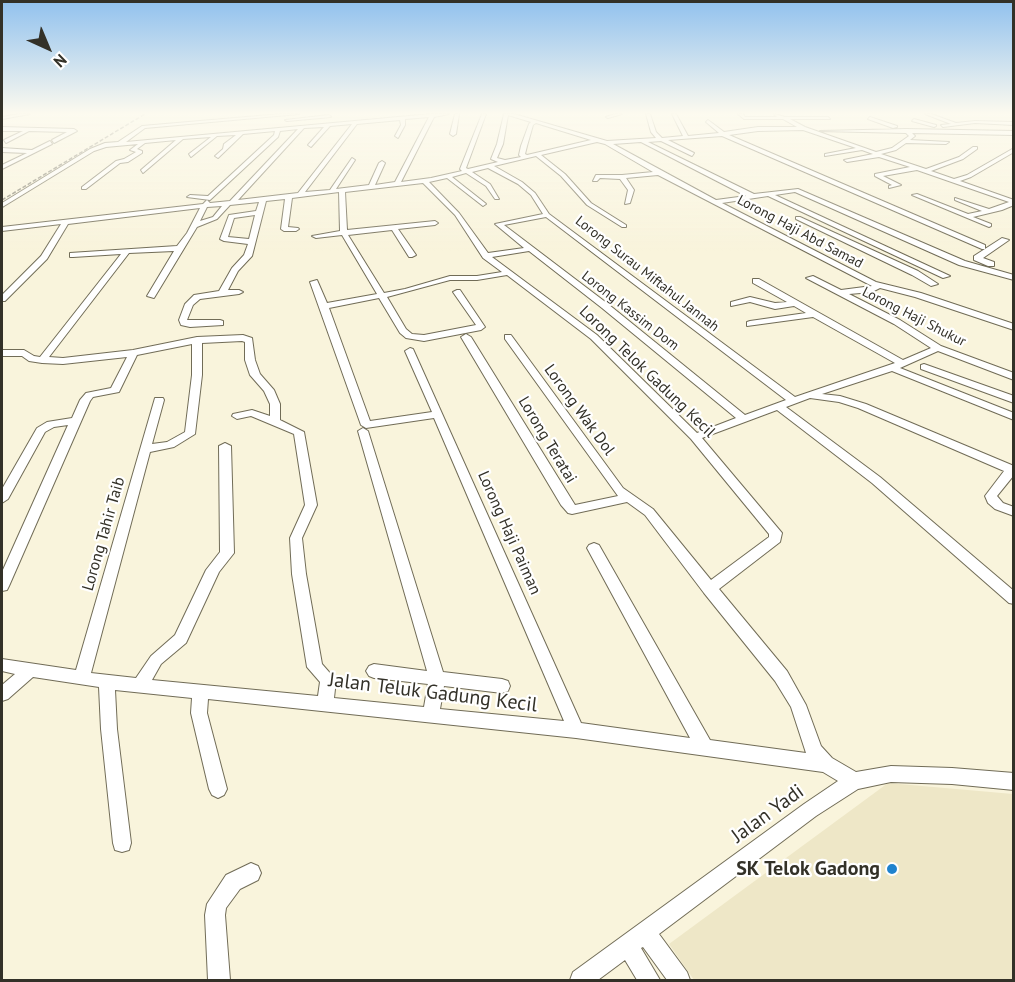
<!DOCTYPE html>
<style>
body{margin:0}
#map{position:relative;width:1015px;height:982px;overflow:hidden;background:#f9f4dc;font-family:"PT Sans",sans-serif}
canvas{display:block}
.frame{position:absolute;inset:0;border:3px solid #333128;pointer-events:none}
.north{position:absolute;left:18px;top:18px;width:60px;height:60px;-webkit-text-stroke:4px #fff;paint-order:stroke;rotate:136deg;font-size:16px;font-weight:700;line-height:24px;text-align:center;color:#333128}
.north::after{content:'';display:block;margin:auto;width:21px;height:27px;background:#333128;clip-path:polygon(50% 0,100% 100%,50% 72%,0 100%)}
</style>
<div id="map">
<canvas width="1015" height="982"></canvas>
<div class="frame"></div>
<div class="north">N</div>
</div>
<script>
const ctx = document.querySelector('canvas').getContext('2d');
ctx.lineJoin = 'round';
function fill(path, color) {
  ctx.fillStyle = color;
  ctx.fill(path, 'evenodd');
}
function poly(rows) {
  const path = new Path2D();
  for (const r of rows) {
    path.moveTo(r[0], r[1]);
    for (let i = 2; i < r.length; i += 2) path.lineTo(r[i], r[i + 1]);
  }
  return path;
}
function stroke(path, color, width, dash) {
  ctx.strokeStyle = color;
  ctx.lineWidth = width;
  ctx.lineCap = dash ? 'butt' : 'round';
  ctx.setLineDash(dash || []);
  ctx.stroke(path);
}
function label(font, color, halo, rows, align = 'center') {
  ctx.font = font + ' "PT Sans",sans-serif';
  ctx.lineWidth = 4.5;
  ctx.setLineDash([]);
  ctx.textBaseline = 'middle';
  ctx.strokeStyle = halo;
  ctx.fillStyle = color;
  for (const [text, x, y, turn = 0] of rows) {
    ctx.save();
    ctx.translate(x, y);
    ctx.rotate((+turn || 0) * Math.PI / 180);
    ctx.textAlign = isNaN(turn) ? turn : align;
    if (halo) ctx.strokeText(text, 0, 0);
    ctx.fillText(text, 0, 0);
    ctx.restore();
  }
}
fill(poly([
 [888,783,1013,794,1013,980,694,980,669,944]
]), '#eee7c7');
const minor = poly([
 [19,114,30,114,2,119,2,117,19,114],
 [281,114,299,114,145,128,126,142,431,114,449,114,434,117,401,182,431,178,462,171,460,169,482,114,486,114,466,168,468,169,498,162,491,159,497,144,504,114,514,114,607,141,656,138,651,132,646,114,650,114,656,132,662,138,683,136,672,114,676,114,688,136,719,133,706,122,708,120,724,132,758,127,797,127,783,119,744,119,738,114,743,114,745,117,777,117,774,114,785,117,828,117,830,119,790,119,805,127,876,152,892,148,909,136,906,133,820,131,906,129,1014,131,1014,135,912,133,915,136,910,140,949,142,946,144,906,143,896,150,881,154,926,169,959,157,973,147,977,147,977,149,963,159,931,171,954,179,967,175,1014,148,1014,152,971,177,960,181,1014,200,1014,205,1002,210,973,217,991,224,991,226,989,227,912,195,917,194,968,214,982,211,955,200,955,198,989,209,1009,202,917,170,883,176,901,185,889,188,889,186,892,185,875,176,875,174,910,167,879,157,847,162,844,160,873,154,862,150,825,156,825,154,856,148,803,130,758,131,729,135,985,245,985,249,982,249,722,136,668,140,694,153,692,156,661,141,648,142,754,194,798,189,965,261,1014,275,1014,280,959,265,795,192,775,195,950,276,943,278,768,196,722,203,876,282,921,293,1014,324,1014,330,915,297,880,288,872,292,849,294,900,320,941,346,1014,373,1014,380,938,351,900,368,1014,413,1014,420,892,371,822,394,840,396,866,404,1014,466,1014,475,997,496,1003,503,1014,507,1014,516,995,509,988,503,985,496,1004,471,858,408,839,402,810,398,786,407,880,477,1014,591,1014,604,1009,603,872,483,777,410,702,438,782,533,780,542,719,589,787,671,806,705,821,746,832,758,856,772,891,766,952,768,1014,773,1014,790,952,784,891,782,858,789,816,816,659,934,687,972,690,980,667,980,643,947,641,948,660,980,637,980,625,960,598,980,570,980,573,972,804,804,838,781,823,772,576,738,208,699,207,713,227,789,224,795,218,798,212,795,209,789,191,713,192,698,115,690,117,729,131,843,129,850,122,852,115,850,113,843,101,729,99,687,33,677,8,699,2,701,2,685,15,674,2,671,2,659,76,670,155,398,163,398,164,400,152,444,167,442,185,432,192,375,192,344,137,355,119,392,93,397,90,401,9,586,7,590,2,591,2,572,68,425,54,427,45,432,8,499,2,503,2,489,37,428,47,422,72,418,80,400,86,393,111,388,127,357,63,364,42,363,29,361,22,356,2,356,2,350,24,350,34,356,40,357,121,254,73,257,70,257,70,253,177,246,187,233,200,208,68,224,47,259,5,301,2,301,2,295,41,256,61,224,2,231,2,227,203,204,207,200,210,203,230,201,298,129,280,131,278,137,210,200,187,197,190,195,208,196,274,135,275,131,243,134,218,158,215,156,223,149,224,144,236,135,217,136,191,157,189,154,211,137,183,139,143,173,141,170,176,140,145,143,137,149,142,151,142,153,128,162,120,163,86,189,82,189,82,187,116,161,124,159,136,152,130,150,138,144,106,147,94,151,4,206,2,207,2,203,90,149,105,143,118,142,142,126,281,114],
 [508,115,531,122,529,124,521,146,519,155,521,157,505,160,497,158,503,144,508,115],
 [429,117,395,182,375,185,385,163,382,161,379,163,369,185,336,189,355,160,352,158,330,190,305,192,357,124,400,120,401,125,395,136,398,138,405,125,405,119,429,117],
 [536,123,591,140,527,155,525,154,527,146,533,125,536,123],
 [352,124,298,193,238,200,304,128,324,127,308,145,311,147,330,126,352,124],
 [597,142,605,144,653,172,622,175,596,175,593,181,597,181,600,178,620,179,628,190,625,204,630,203,634,190,626,178,658,175,872,286,841,290,813,276,806,278,894,324,931,348,903,360,759,279,753,279,753,283,787,302,775,303,750,297,731,302,731,306,750,302,775,309,794,306,806,313,750,321,747,322,747,326,813,317,895,363,795,397,549,214,535,193,522,182,494,166,536,156,561,176,587,205,622,227,626,227,626,225,591,203,565,174,541,155,597,142],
 [641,142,746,196,716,200,613,144,641,142],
 [488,168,518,184,531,195,543,214,495,224,524,248,488,253,459,213,429,182,447,178,483,206,486,204,485,203,452,177,466,173,486,186,495,199,499,199,490,184,472,172,488,168],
 [423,183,455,215,483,258,502,272,477,276,450,276,405,289,384,293,348,235,392,230,409,257,412,257,416,255,398,229,435,225,438,223,435,221,347,230,345,192,423,183],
 [339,192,340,231,312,236,316,238,342,235,377,294,327,303,317,280,310,282,361,425,366,428,434,418,564,721,440,709,444,686,502,693,508,691,510,686,508,681,502,679,443,672,368,431,363,428,358,431,427,671,374,664,369,666,366,671,369,676,374,678,428,684,424,707,334,698,336,680,322,664,306,574,302,538,317,505,304,432,280,420,280,404,274,390,260,374,255,360,252,338,243,335,197,337,133,350,63,358,49,357,129,253,174,251,147,296,154,298,197,227,217,219,230,205,259,202,256,211,229,215,220,239,224,241,248,244,244,255,232,268,219,291,194,295,185,304,179,320,181,325,190,327,223,325,223,321,220,320,187,320,193,305,200,299,239,294,243,292,239,290,228,290,238,271,252,256,266,201,285,199,281,229,284,231,296,231,299,229,298,228,288,227,292,198,339,192],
 [222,206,213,217,200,221,207,207,222,206],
 [255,215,249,239,228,237,234,218,255,215],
 [546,217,786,400,745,415,608,304,504,225,546,217],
 [529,251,602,308,736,418,697,433,597,335,492,257,529,251],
 [507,275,591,339,691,439,769,534,769,537,711,580,653,509,623,488,511,335,505,335,505,339,618,496,575,505,471,337,466,334,461,337,561,505,568,513,572,514,627,502,645,515,704,593,775,681,791,707,806,753,710,740,599,545,594,543,589,545,587,548,690,738,581,723,413,349,410,348,405,351,432,412,370,421,329,308,379,298,400,333,406,338,424,341,481,330,485,327,460,290,457,290,453,292,476,325,424,335,412,334,406,329,387,297,450,280,477,280,507,275],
 [242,341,245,342,245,360,250,375,264,391,270,404,270,416,252,410,233,414,232,416,237,419,251,416,294,434,305,505,290,538,292,574,307,667,320,682,318,696,152,680,161,664,186,643,219,572,234,553,231,446,225,443,219,446,220,552,206,570,175,635,151,656,136,678,91,673,150,452,174,447,195,434,202,375,202,343,242,341],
 [455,114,459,114,456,134,453,136,450,134,455,114],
 [615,114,622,114,608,118,606,117,615,114],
 [925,114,931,114,956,123,975,121,1014,122,1014,125,975,123,943,127,941,125,951,124,925,114],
 [329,115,331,117,287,121,285,120,329,115],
 [870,117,897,126,897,127,893,128,868,119,870,117],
 [914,119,936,125,936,126,934,127,912,121,914,119],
 [2,127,74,129,77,131,54,143,52,140,67,132,29,131,6,143,4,140,23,131,2,131,2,127],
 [50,141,52,144,2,169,2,165,27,153,2,152,2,148,32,150,50,141],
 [796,217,800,217,918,271,938,284,931,286,912,275,796,219,796,217],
 [1002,238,1009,240,983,258,994,262,994,266,988,266,974,260,974,256,1002,238],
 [924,364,1014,396,1014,403,921,369,921,365,924,364],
 [251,863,258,866,261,873,258,880,240,889,226,908,225,915,230,980,208,980,205,915,207,904,226,875,251,863]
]);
stroke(minor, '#716c57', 2);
fill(minor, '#fff');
stroke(poly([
 [2,200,145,114]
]), '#807d6e', 1.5, [4, 2]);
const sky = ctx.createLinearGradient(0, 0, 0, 251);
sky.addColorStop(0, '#91c1ee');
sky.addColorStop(0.45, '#fcfaef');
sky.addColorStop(1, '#fcfaef00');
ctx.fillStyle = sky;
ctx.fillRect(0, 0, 1015, 251);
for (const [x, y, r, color] of [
 [892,869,6,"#1f83ce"]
]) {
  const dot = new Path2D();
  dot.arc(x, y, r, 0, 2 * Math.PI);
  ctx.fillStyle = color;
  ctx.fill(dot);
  stroke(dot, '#fff', 2);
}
label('14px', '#333128', '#fff', [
 ["Lorong Haji Abd Samad",800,232,28],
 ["Lorong Surau Miftahul Jannah",647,274,38],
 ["Lorong Kassim Dom",630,311,38],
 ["Lorong Haji Shukur",914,317,27]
]);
label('16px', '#333128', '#fff', [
 ["Lorong Telok Gadung Kecil",647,372,44],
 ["Lorong Wak Dol",579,410,54],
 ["Lorong Teratai",547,440,59],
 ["Lorong Haji Paiman",509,533,66],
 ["Lorong Tahir Taib",104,534,-74]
]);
label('20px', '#333128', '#fff', [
 ["Jalan Teluk Gadung Kecil",433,693,7],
 ["Jalan Yadi",768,814,-36]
]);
label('bold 20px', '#333128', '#fff', [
 ["SK Telok Gadong",880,869]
], 'right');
</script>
